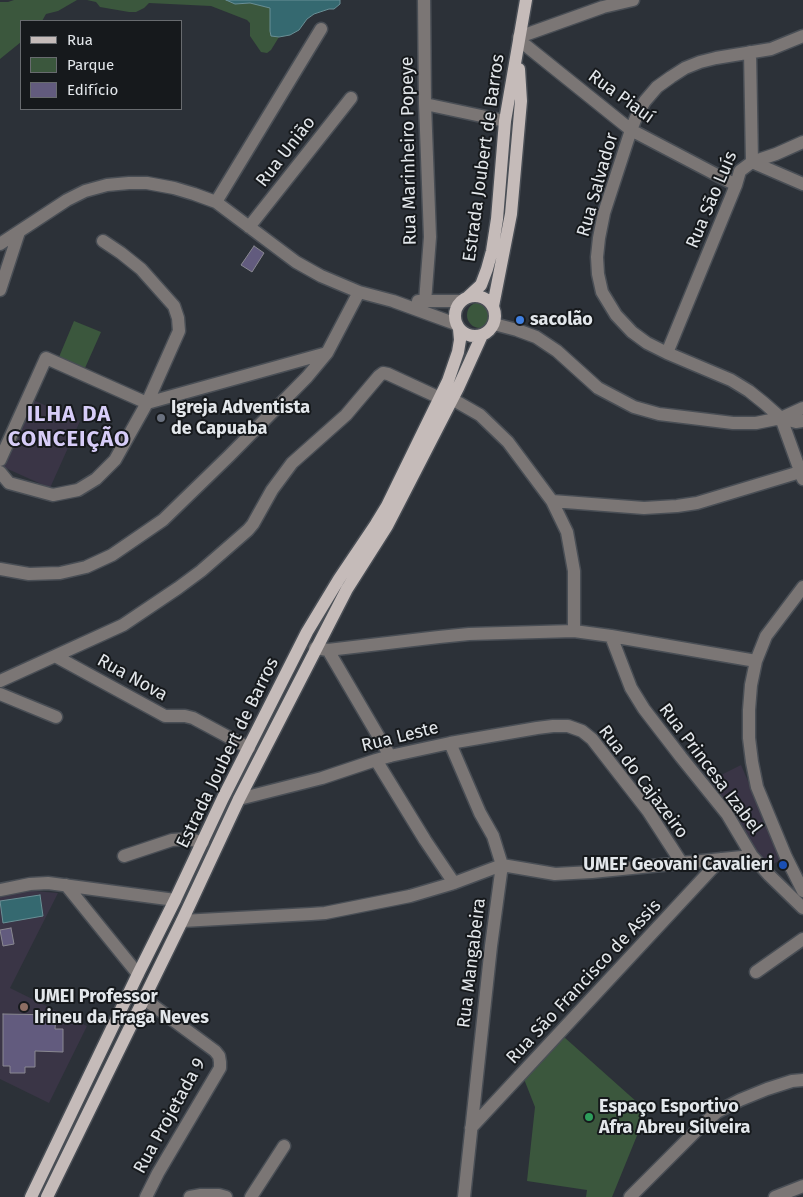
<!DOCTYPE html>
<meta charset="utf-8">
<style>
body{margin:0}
#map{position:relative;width:803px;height:1197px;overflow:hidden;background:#2c3138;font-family:"Fira Sans",sans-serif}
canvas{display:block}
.legend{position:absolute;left:20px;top:20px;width:162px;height:90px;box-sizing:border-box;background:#16191c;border:1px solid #686b6f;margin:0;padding:6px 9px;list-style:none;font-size:15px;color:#e3e7eb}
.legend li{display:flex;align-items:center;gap:10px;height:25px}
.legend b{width:25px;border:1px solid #686b6f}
</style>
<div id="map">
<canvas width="803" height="1197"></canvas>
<ul class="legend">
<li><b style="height:6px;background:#c5bbb9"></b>Rua</li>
<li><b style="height:14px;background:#3b573d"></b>Parque</li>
<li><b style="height:14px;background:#625b7e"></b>Edifício</li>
</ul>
</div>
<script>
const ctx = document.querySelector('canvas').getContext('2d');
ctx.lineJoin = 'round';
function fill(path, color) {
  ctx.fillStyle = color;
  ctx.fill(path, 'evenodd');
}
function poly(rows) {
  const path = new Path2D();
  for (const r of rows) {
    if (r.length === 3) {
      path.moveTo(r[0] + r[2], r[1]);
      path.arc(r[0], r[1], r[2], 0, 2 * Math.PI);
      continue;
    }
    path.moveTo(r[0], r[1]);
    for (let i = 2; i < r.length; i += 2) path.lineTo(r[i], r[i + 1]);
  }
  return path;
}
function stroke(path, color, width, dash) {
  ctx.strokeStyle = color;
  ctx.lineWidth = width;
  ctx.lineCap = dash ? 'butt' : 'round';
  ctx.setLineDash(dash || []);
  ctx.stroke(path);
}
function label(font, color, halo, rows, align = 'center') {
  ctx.font = font + ' "Fira Sans",sans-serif';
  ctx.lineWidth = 4;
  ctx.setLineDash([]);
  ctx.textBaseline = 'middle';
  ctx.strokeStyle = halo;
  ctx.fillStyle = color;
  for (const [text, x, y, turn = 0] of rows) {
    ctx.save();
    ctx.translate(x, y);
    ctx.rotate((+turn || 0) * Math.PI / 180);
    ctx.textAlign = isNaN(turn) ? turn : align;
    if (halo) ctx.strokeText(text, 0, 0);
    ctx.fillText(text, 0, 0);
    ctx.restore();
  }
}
fill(poly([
 [31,399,80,421,50,488,1,466],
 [741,765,782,859,768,867,707,782],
 [23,890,58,893,10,988,87,1026,49,1103,0,1079,0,897]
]), '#3a3546');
fill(poly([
 [14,0,77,0,58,11,46,14,42,21,21,21,21,42,0,59,0,2,8,2],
 [87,0,226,0,235,4,250,3,270,8,270,31,272,36,279,37,271,50,267,53,261,52,250,36,250,23,247,20,211,6,149,3,144,8,136,12,129,12,100,7,96,2],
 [480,315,13],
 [74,321,101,332,85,368,59,357],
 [564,1037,647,1111,612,1197,586,1197,587,1190,527,1181,535,1107,524,1079]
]), '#3b573d');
const water = poly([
 [226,0,340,0,340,4,334,9,329,9,314,14,307,19,299,30,290,35,279,37,271,36,270,31,270,8,250,3,235,4,226,0],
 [40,895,43,916,3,923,0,901,40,895]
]);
fill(water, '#356970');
stroke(water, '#698f95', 1);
const building = poly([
 [254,246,264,253,252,272,241,265,254,246],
 [11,928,14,944,3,946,0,930,11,928],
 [3,1014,56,1015,55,1029,63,1029,63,1052,35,1051,35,1067,25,1067,25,1073,10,1073,10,1066,3,1066,3,1014]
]);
fill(building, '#625b7e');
stroke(building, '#898891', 1);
const minor = poly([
 [424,0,425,104,430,237,425,302],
 [803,36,771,49,716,58,700,62,685,68,671,77,657,87,645,101,637,115,631,130,604,213,599,238,597,257,598,274,602,292,616,315,632,332,647,343,667,353,731,380,749,391,764,403,781,418,796,422,803,421],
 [519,37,603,7,633,0],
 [519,40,631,130,736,185],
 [425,104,505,121],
 [752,162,803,184],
 [752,162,776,154,803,142],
 [216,202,321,29],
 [249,227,351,98],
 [0,244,67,200,85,191,107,185,129,183,147,183,174,188,194,194,216,202,296,262,321,276,359,292,393,301,456,324],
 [0,290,19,232],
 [418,301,461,301],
 [494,324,517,330,536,337,557,351,598,388,634,407,659,414,733,423,756,423,781,418,803,408],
 [667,353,736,185,740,171,752,162,750,52],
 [452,399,480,415,508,442,552,501,567,532,574,571,574,631],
 [781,418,803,479],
 [0,460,46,358,147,403,327,353],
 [0,472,9,483,53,495,78,490,96,479,115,460,147,403,179,331,178,318,174,306,141,269,121,253,103,241],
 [552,501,644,508,677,506,697,503,800,472],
 [0,569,29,574,60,573,86,567,112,555,163,520,229,456,307,377,327,353,359,292],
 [803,587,766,636,756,661,751,685,749,710,749,738,752,762,757,787,786,857,803,891],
 [611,636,631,688,644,709,681,757,727,814,752,856,769,875,803,908],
 [315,648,328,650,439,637,469,634,574,631,611,636,756,661],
 [328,650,390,756],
 [55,656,165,716,185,716,193,718,249,748],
 [0,681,123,625,178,588,201,571,248,530,253,524,272,490,292,463,346,415,379,376,383,373,388,374,440,398],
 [0,694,56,717],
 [450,743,480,813,493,836,502,865,491,946,464,1197],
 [376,760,425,840,454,883],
 [239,799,322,778,376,760,390,756,450,743,537,728,553,726,568,726,582,731,592,739,648,811,681,862],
 [124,856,172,840,187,839,203,842],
 [66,885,138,974],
 [0,890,30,884,48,883,175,900],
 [182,921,311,914,325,913,410,896,454,883,502,865,555,874,592,872,752,856],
 [756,972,803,939],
 [143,998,215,1051,219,1056,220,1062,220,1068,158,1173,146,1197],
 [471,1128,721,859],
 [190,1197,201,1195,219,1195,226,1197],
 [251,1197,284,1146],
 [630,1197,699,1128,717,1112,740,1100,767,1089,792,1081,803,1080],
 [775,1197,803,1186]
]);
const major = poly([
 [475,316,20],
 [468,297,481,285,487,269,492,251,497,219,505,121,526,0],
 [493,306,511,214,521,101,519,69],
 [31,1197,138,974,175,900,223,798,307,632,339,579,376,524,387,506,448,381,458,352,460,340,459,329],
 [47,1197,182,921,239,799,347,589,387,526,458,388,482,335]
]);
stroke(minor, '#494e55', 15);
stroke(major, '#494e55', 15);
stroke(minor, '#7b7675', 12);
stroke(major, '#c5bbb9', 12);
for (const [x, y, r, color] of [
 [520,320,5,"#3f7fe0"],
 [161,418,5,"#6b7280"],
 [783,865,5,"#1a4fb4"],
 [24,1007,5,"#8d6e63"],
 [589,1117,5,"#2e9e5b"]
]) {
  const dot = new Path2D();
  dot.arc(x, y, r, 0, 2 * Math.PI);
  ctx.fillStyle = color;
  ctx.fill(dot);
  stroke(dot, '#16191c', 2);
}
label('18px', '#e3e7eb', '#16191c', [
 ["Rua Piauí",621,97,36],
 ["Rua Marinheiro Popeye",409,151,-91],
 ["Rua União",286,152,-52],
 ["Estrada Joubert de Barros",484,158,-82],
 ["Rua Salvador",598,185,-74],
 ["Rua São Luís",712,200,-67],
 ["Rua Nova",132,678,29],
 ["Rua Leste",400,737,-14],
 ["Estrada Joubert de Barros",228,753,-64],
 ["Rua Princesa Izabel",710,769,53],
 ["Rua do Cajazeiro",643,782,53],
 ["Rua Mangabeira",472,963,-83],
 ["Rua São Francisco de Assis",584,982,-47],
 ["Rua Projetada 9",170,1116,-61]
]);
label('bold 18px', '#e3e7eb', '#16191c', [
 ["sacolão",530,320],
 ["Igreja Adventista",171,408],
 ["de Capuaba",171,429],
 ["UMEF Geovani Cavalieri",773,865,"right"],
 ["UMEI Professor",34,997],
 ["Irineu da Fraga Neves",34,1018],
 ["Espaço Esportivo",599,1107],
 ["Afra Abreu Silveira",599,1128]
], 'left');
ctx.letterSpacing = '1px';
label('bold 22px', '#d7cdf8', '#16191c', [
 ["ILHA DA",69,415],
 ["CONCEIÇÃO",69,440]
]);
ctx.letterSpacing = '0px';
</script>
